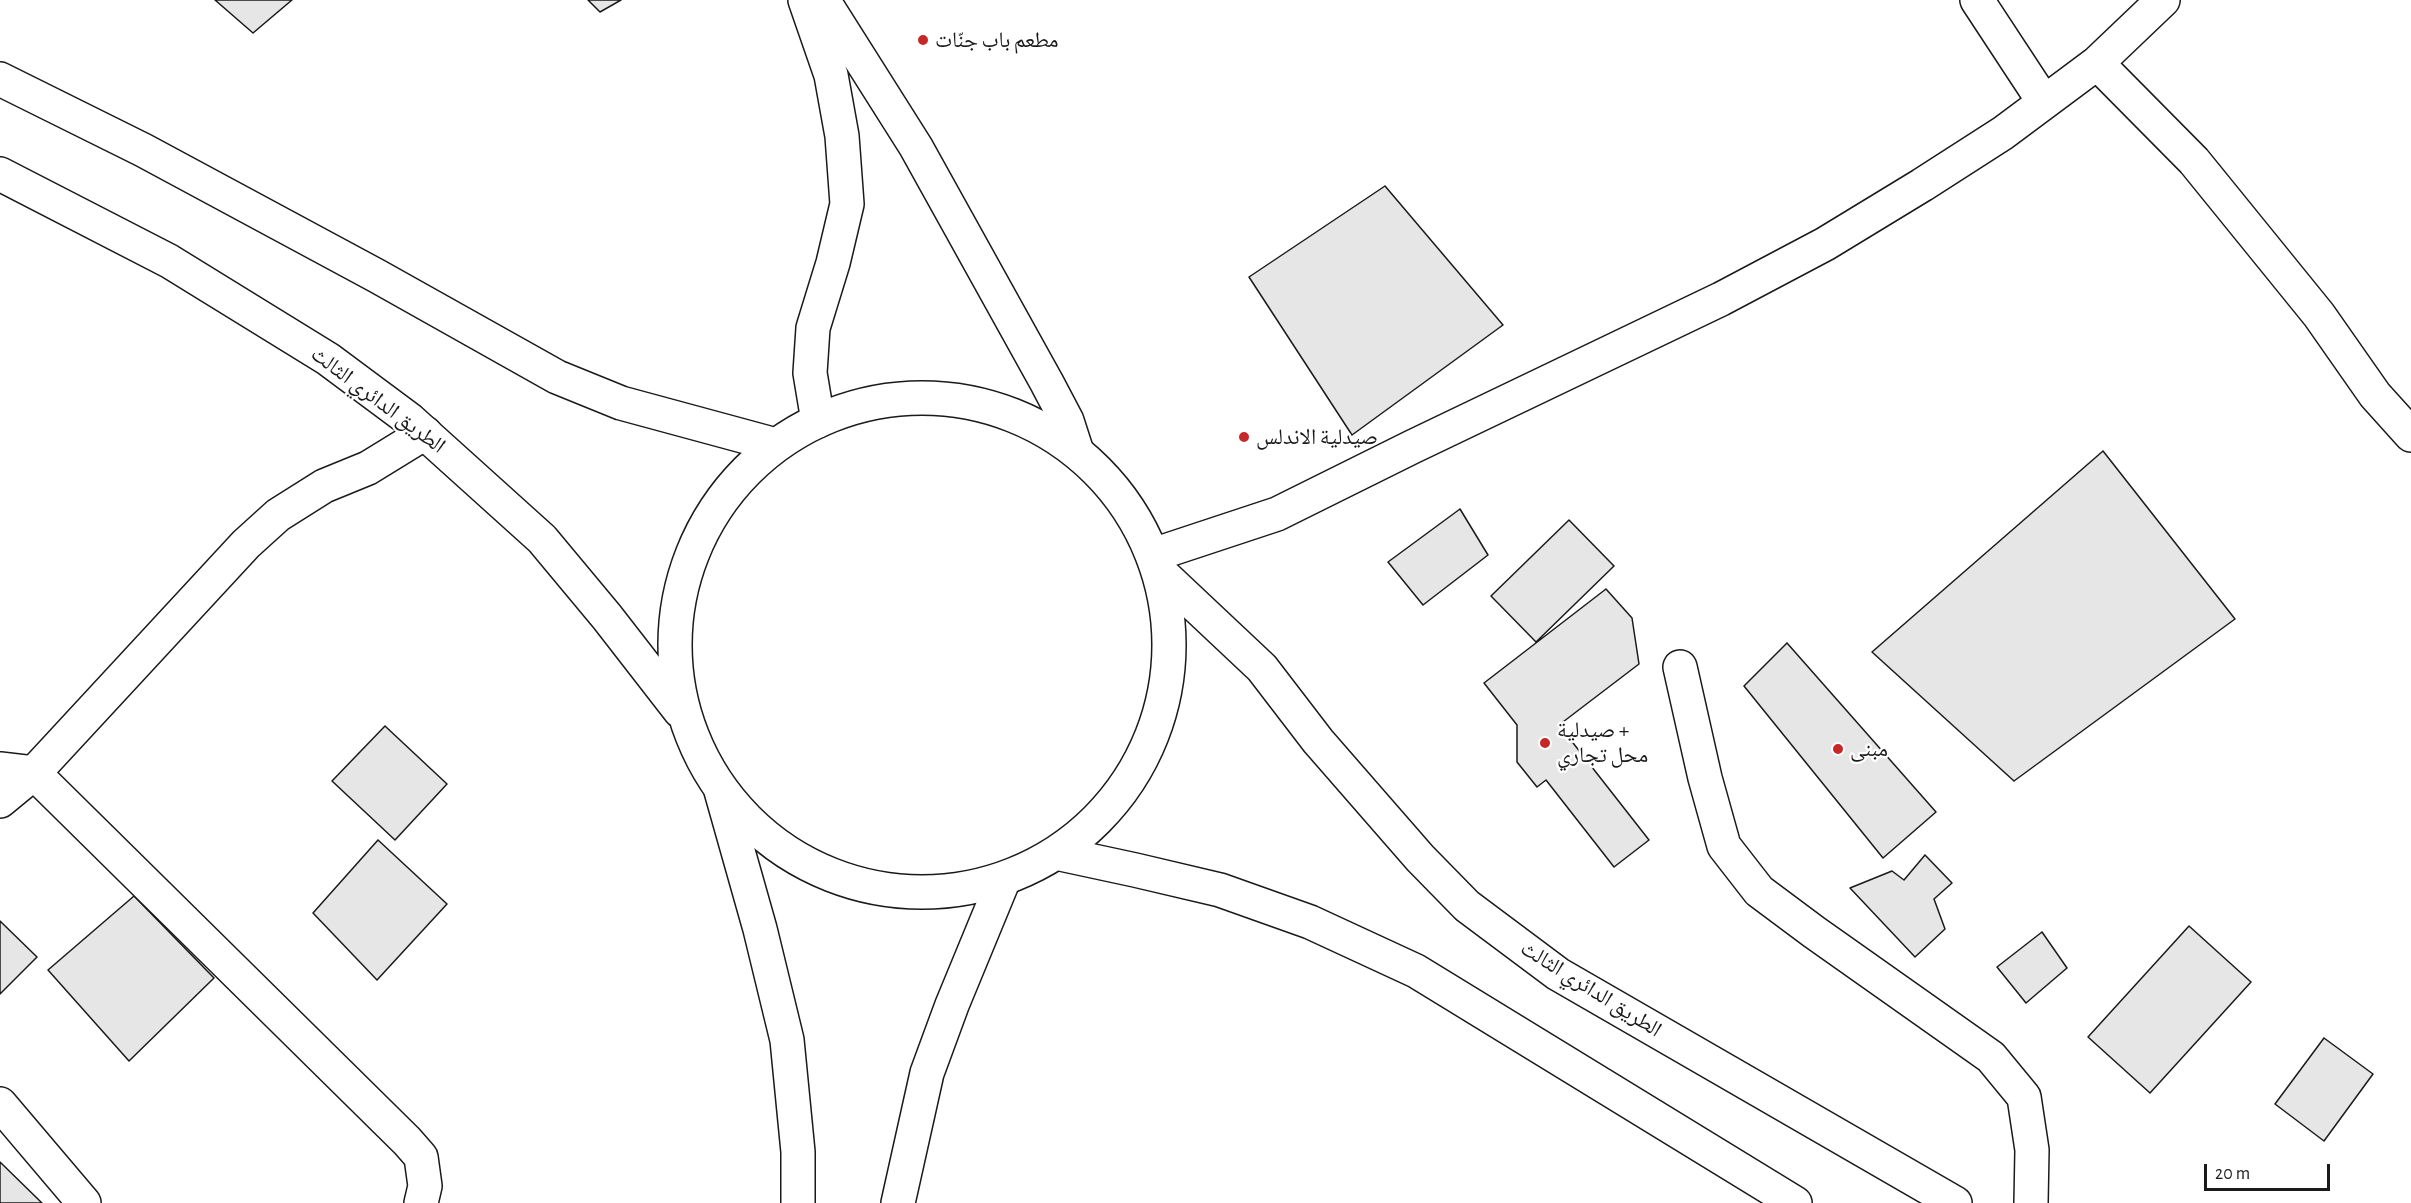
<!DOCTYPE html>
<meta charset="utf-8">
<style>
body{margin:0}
#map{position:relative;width:2411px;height:1203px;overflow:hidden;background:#fff;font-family:"Alegreya Sans",sans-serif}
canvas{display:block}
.scale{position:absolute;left:2204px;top:1164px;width:126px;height:27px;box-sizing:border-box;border:3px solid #1a1a1a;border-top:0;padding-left:8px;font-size:18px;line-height:21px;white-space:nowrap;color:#1a1a1a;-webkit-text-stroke:4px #fff;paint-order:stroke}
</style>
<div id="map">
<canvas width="2411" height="1203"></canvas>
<div class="scale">20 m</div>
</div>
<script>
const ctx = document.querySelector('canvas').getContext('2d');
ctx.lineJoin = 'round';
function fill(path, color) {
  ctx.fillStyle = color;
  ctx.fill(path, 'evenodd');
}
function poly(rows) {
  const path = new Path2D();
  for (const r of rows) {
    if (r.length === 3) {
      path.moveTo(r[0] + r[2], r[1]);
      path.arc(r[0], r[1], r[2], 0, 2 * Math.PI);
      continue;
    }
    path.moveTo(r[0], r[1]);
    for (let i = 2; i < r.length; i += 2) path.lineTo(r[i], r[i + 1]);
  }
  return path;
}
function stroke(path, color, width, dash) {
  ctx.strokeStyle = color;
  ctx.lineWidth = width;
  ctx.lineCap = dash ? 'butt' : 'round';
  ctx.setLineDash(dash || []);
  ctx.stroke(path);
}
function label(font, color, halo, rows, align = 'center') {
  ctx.font = font + ' "Alegreya Sans","Noto Naskh Arabic",sans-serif';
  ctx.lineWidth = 4.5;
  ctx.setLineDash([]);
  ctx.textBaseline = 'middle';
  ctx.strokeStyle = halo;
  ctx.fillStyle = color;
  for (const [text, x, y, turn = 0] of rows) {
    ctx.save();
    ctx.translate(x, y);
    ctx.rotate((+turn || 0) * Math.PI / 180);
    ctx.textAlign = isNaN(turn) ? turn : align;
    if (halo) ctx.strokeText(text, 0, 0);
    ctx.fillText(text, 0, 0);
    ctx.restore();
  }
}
const building = poly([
 [215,0,292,0,253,33,215,0],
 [588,0,621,0,600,12,588,0],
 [1385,186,1503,325,1352,435,1249,277,1385,186],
 [2103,451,2235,619,2014,781,1872,652,2103,451],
 [1460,509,1488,555,1423,605,1388,562,1460,509],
 [1569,520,1614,566,1536,642,1491,596,1569,520],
 [1606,589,1632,618,1639,664,1559,725,1649,840,1614,867,1546,780,1537,787,1517,762,1517,725,1484,683,1606,589],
 [1787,643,1936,812,1883,858,1744,686,1787,643],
 [385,726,447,784,395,840,332,781,385,726],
 [378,840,447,904,377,980,313,913,378,840],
 [1925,855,1952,883,1934,899,1945,929,1915,957,1850,888,1892,871,1904,880,1925,855],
 [134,896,214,978,129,1061,48,970,134,896],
 [0,921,37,957,0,994,0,921],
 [2189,926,2251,982,2150,1093,2088,1037,2189,926],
 [2042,932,2067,968,2026,1003,1997,967,2042,932],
 [2324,1038,2373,1074,2324,1141,2275,1104,2324,1038],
 [0,1162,42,1203,0,1203,0,1162]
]);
fill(building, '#e6e6e6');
stroke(building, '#1a1a1a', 1.5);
const minor = poly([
 [1977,0,2044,102],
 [2097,63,2194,161,2319,315,2375,395,2411,435],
 [1153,555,1277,514,1412,447,1721,299,1825,244,1922,185,2003,133,2097,63,2163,0],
 [1680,667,1705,778,1724,846,1759,891,1814,932,1991,1057,2024,1097,2032,1150,2031,1203],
 [0,769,34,773,407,1141,421,1157,425,1186,421,1203],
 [0,801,34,773,246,544,278,515,324,486,368,468,425,433],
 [0,1104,84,1203]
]);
const tertiary = poly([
 [805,0,831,75,842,136,847,204,833,263,813,328,810,373,818,421],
 [823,0,916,147,1047,383,1067,421,1077,452],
 [721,791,760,929,787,1040,798,1152,798,1203],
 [898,1203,927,1073,952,1005,1004,879]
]);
const primary = poly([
 [0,79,143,150,377,276,557,377,621,403,776,445],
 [0,174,169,261,328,359,410,420,542,539,607,617,680,711],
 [922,645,247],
 [1160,572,1262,668,1318,741,1420,858,1467,906,1558,974,1955,1203],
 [1056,853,1135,870,1220,890,1310,922,1416,971,1795,1203]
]);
stroke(minor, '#1a1a1a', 36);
stroke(tertiary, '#1a1a1a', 36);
stroke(primary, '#1a1a1a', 36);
stroke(minor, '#fff', 33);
stroke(tertiary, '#fff', 33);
stroke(primary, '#fff', 33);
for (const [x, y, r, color] of [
 [923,40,6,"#c62828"],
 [1244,437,6,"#c62828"],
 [1545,743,6,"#c62828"],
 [1838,749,6,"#c62828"]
]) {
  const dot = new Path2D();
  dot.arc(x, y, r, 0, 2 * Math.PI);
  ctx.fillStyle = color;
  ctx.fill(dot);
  stroke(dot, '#fff', 2);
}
label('22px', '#1a1a1a', '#fff', [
 ["مطعم باب جنّات",935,40],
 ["صيدلية الاندلس",1256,437],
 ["صيدلية +",1557,730],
 ["محل تجاري",1557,755],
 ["مبنى",1850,749]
], 'left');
label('22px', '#1a1a1a', '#fff', [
 ["الطريق الدائري الثالث",378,400,37],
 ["الطريق الدائري الثالث",1591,989,32]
]);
</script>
